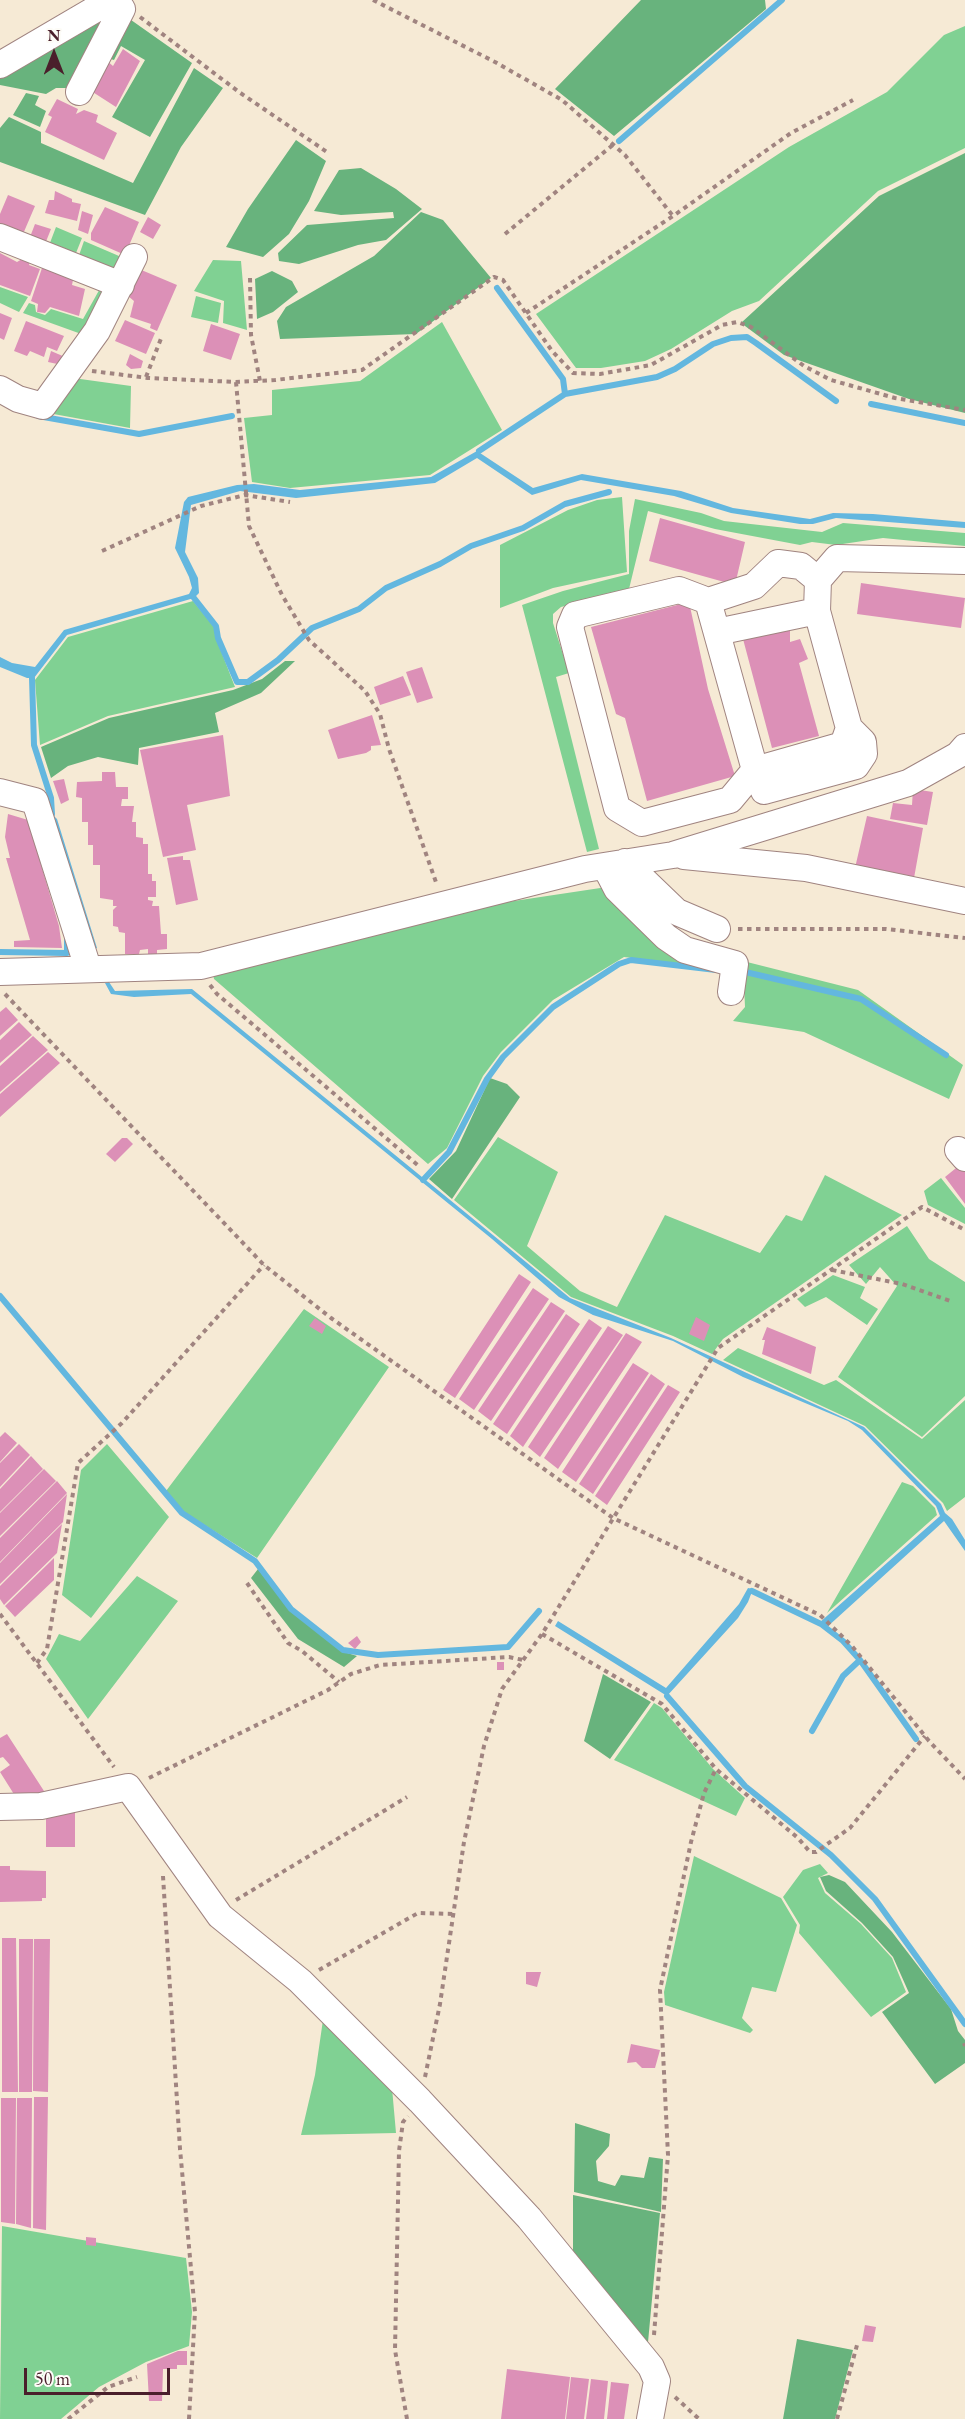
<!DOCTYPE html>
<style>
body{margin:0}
#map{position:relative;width:965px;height:2419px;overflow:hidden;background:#f6ead5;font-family:"EB Garamond",serif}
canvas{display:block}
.north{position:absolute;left:24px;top:24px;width:60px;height:60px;-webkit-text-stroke:4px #fdfcf7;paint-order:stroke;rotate:0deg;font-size:16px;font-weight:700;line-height:24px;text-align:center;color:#4a1f2b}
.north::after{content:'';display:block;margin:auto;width:21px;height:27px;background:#4a1f2b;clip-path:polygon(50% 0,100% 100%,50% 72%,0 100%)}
.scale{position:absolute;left:24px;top:2368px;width:146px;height:27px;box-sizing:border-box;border:3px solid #4a1f2b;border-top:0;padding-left:8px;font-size:18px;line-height:21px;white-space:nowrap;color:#4a1f2b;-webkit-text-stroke:4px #fdfcf7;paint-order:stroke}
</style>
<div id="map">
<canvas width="965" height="2419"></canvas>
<div class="north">N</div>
<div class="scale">50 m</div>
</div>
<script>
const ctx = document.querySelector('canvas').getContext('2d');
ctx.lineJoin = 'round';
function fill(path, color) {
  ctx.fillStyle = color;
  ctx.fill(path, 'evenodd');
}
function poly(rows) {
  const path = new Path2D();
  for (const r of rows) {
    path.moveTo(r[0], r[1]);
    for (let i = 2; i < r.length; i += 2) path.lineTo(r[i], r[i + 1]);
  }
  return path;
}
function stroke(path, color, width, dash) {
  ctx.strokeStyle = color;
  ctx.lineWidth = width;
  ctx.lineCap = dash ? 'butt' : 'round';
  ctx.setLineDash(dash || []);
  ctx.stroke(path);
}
fill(poly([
 [965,26,965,148,878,191,759,301,732,311,671,349,645,361,601,368,576,368,536,314,789,147,887,92,944,35],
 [56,227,82,238,74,258,48,248],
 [84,241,126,259,118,277,77,261],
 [213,260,241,261,247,330,223,323,224,301,194,291],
 [102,285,112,291,84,335,23,313,29,303,35,305,36,312,45,315,51,309,83,319],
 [0,287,28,297,19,312,0,303],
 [196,296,221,303,218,323,191,317],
 [442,322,502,430,430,475,290,488,252,482,244,418,272,415,272,390,360,381],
 [73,378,131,386,130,428,48,413],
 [622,497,627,572,553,588,500,608,500,545,568,510,597,500],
 [635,499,701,513,724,521,822,532,843,523,965,533,965,546,883,538,836,545,812,542,800,545,715,529,648,511,629,589,561,607,553,614,553,623,569,673,556,677,599,849,587,852,522,605,563,591,629,574,629,531],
 [193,601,214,627,216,638,235,687,108,716,40,745,35,680,68,637],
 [607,887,699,966,624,957,553,1000,501,1052,483,1076,447,1148,428,1164,214,979,213,974,454,910],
 [743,961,858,990,963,1065,949,1099,804,1032,733,1021,745,1007],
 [498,1137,558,1172,527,1246,580,1291,617,1307,665,1215,760,1253,786,1215,802,1221,825,1175,902,1215,723,1339,712,1354,673,1336,571,1297,454,1200],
 [941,1178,965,1208,965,1224,928,1205,924,1191],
 [907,1226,929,1259,965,1282,965,1396,922,1437,838,1377,897,1286,880,1267,866,1284,849,1265],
 [833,1275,865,1287,860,1298,878,1309,867,1325,826,1297,805,1307,797,1299],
 [304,1309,389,1367,257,1558,184,1512,166,1491],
 [738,1348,824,1385,836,1380,922,1439,965,1400,965,1497,947,1511,943,1503,865,1426,723,1360],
 [107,1444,169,1517,91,1618,62,1595,81,1470],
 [902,1482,913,1486,935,1508,937,1515,827,1613],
 [137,1576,178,1601,88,1719,46,1659,59,1634,80,1641],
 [654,1703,662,1708,713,1769,745,1798,736,1816,614,1760],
 [694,1856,781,1898,797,1925,776,1992,752,1987,742,2018,753,2030,750,2033,665,2005,664,1992],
 [820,1864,828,1873,818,1878,825,1893,861,1924,892,1958,906,1992,871,2017,799,1933,800,1925,783,1897,803,1870],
 [323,2020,392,2088,396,2133,301,2135,315,2075],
 [2,2226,186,2258,192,2312,189,2346,146,2362,99,2387,61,2419,0,2419]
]), '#80d193');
fill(poly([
 [641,0,765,0,766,9,614,136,555,89],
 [112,10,70,88,56,88,46,94,0,85,0,73],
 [124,15,192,63,150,137,112,117,145,60,121,46,114,60,104,57],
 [194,68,223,88,181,147,145,215,0,162,0,128,9,117,41,132,41,143,133,183],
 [26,93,39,96,35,105,46,111,40,127,13,115],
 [296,140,326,161,309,201,289,234,263,257,226,247,248,209],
 [965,153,965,413,909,399,784,355,741,323,879,196],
 [361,168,396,189,422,209,386,240,358,245,299,264,279,261,278,253,307,225,394,218,393,212,341,215,314,211,339,170],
 [421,212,443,220,491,278,416,334,280,339,277,321,286,307,374,256],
 [272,271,292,281,298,292,273,312,257,319,255,279],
 [285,661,295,661,261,693,215,713,219,732,139,748,138,765,98,757,68,766,51,778,41,747,109,718,233,690,262,679],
 [490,1078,507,1084,520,1097,452,1199,429,1179,456,1151],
 [258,1569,292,1612,341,1651,357,1656,344,1667,298,1639,251,1578],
 [603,1674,651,1702,610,1759,584,1741],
 [829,1875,845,1882,892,1932,951,2009,958,2031,965,2040,965,2063,935,2084,882,2012,909,1993,893,1957,862,1923,826,1891,820,1877],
 [575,2123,610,2134,609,2146,596,2161,598,2181,615,2186,621,2175,644,2178,649,2157,663,2159,661,2212,574,2192],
 [573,2195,660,2213,647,2353,573,2254],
 [797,2339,853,2350,835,2419,783,2419]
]), '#68b37d');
fill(poly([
 [477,451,533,488,582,474,681,491,733,508,810,519,833,513,873,514,965,522,965,528,836,518,813,524,800,524,731,513,674,496,581,480,532,495,477,458,435,483,296,498,240,491,191,505,185,552,198,578,199,593,194,598,67,635,34,678,27,678,0,667,0,657,12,663,35,667,64,630,189,594,192,588,189,577,175,548,184,502,188,497,237,485,254,484,300,490,431,477],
 [52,814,57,819,97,948,92,950],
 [109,982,115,991,192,989,570,1298,671,1338,864,1427,941,1504,945,1513,952,1519,965,1540,965,1551,944,1521,826,1628,819,1623,940,1516,936,1506,862,1430,848,1421,743,1377,673,1341,593,1315,559,1297,492,1239,191,994,134,997,111,994,105,983],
 [748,1588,753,1589,748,1602,738,1618,667,1696,555,1626,558,1621,666,1688,739,1604]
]), '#63b7df');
stroke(poly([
 [619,141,782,0],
 [497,288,563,379,565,394],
 [871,404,965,423],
 [38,416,139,434,232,416],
 [479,451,565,394,657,377,675,369,713,344,731,338,747,337,756,343,836,401],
 [194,598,216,626,218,638,237,682,248,682,278,660,312,628,359,609,386,588,440,564,471,546,523,528,565,504,609,492],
 [32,678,34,745,51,798,52,814],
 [0,952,67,953,67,938],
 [741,971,861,999,946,1055],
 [423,1180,449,1152,487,1079,503,1057,553,1007,619,964,631,960,716,970],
 [0,1296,182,1513,255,1561,291,1609,343,1650,378,1655,508,1647,539,1611],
 [752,1591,821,1624,843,1641,860,1660,916,1739],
 [667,1696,745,1786,831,1855,875,1899,965,2024],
 [812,1731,843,1676,860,1660]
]), '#63b7df', 6);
fill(poly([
 [123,49,140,61,116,107,88,89,106,60,113,66],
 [57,99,78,109,76,114,84,110,98,115,96,122,117,133,104,160,45,132,52,117,48,115],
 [55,191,72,199,72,202,81,204,77,221,45,213,49,200,54,200],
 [8,195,35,206,23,234,0,225,0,214],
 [105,207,139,222,125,255,91,240,91,233],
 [82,211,93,215,88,234,78,230],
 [148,217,161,225,153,239,140,232],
 [35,224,51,229,45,244,30,237],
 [0,253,17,262,22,259,30,261,29,265,40,269,30,296,0,285],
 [43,265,58,270,58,275,74,275,72,285,85,289,79,316,50,307,45,313,37,312,38,304,31,301],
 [139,269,177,285,157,331,150,328,151,324,130,317,134,301,128,296],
 [0,313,12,318,4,340,0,338],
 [125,320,155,333,146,354,115,341],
 [26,321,64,336,57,351,47,347,44,357,30,351,27,356,14,351],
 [211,324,240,334,231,360,203,351],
 [51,351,65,357,62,365,48,362],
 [130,354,143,361,141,368,131,369,126,365],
 [660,518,745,542,735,585,649,561],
 [861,583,965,598,961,628,857,614],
 [689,602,708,689,735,776,647,801,625,718,616,714,591,627],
 [790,629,790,642,800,639,808,659,799,663,819,736,772,748,743,639],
 [422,667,433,698,417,703,406,672],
 [403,676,411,695,380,705,374,687],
 [372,715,381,745,371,746,371,750,366,753,338,759,328,730],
 [223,735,230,796,187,805,196,850,163,857,140,750],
 [102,772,115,772,116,787,128,787,128,799,122,799,121,806,134,806,132,822,136,822,136,837,143,838,143,844,148,844,148,874,152,874,152,881,156,881,156,897,148,897,148,900,153,901,152,906,159,906,161,934,167,934,167,949,157,950,157,954,148,954,148,949,140,950,139,954,125,954,125,933,119,932,118,927,113,926,113,910,117,906,113,906,113,900,100,898,100,865,93,865,93,845,88,845,88,822,82,822,82,798,76,797,77,782,102,781],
 [64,779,69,800,61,804,53,781],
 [913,789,933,792,927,825,890,819,893,803,912,805],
 [8,814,28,820,59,926,62,948,14,947,14,941,30,940,6,858,10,858,5,837],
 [867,816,923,828,914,878,855,868],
 [183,856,183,860,190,860,198,900,176,905,167,858],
 [6,1007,18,1020,0,1036,0,1012],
 [19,1022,32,1035,0,1063,0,1040],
 [33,1036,48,1050,0,1092,0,1066],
 [48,1052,60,1063,0,1117,0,1094],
 [122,1138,127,1138,133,1144,115,1162,106,1154],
 [961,1164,965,1169,965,1204,945,1177],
 [519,1274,531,1282,455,1398,443,1390],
 [533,1288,549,1299,474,1410,459,1399],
 [551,1302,565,1311,491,1421,478,1411],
 [566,1314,580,1324,507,1434,493,1424],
 [696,1317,710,1325,704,1341,689,1334],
 [315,1318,326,1326,322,1334,309,1326],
 [589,1319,602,1328,523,1447,510,1436],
 [608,1326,623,1335,540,1457,528,1447],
 [767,1327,816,1347,811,1374,762,1354,765,1340,762,1340],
 [626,1333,642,1342,558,1469,544,1458],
 [633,1363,649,1373,576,1482,562,1472],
 [651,1374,665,1384,593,1494,579,1484],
 [668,1385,680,1392,607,1505,595,1496],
 [5,1432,17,1443,0,1462,0,1437],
 [19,1444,30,1455,0,1487,0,1463],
 [31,1456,43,1469,0,1512,0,1489],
 [44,1469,56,1481,0,1536,0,1513],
 [57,1481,67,1493,0,1562,0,1538],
 [67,1494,63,1522,0,1584,0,1563],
 [62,1524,57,1553,4,1605,0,1599,0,1586],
 [54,1558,54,1580,15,1617,5,1606],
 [357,1636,361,1642,355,1649,348,1643],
 [497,1662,504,1662,504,1670,497,1670],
 [7,1734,44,1791,33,1799,17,1799,0,1772,10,1765,3,1757,0,1758,0,1738],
 [46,1813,75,1813,75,1847,46,1847],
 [0,1866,10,1866,10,1870,46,1871,46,1898,42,1898,42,1901,0,1902],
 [2,1938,16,1938,18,2092,2,2092],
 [19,1939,33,1939,32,2092,19,2092],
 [34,1939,50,1939,48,2092,33,2091],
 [526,1972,541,1972,537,1987,526,1984],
 [631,2044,660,2050,655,2068,642,2068,636,2062,627,2063],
 [34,2097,48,2097,46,2230,33,2228],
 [1,2098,16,2098,15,2224,1,2222],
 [17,2098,32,2098,31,2228,16,2224],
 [86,2237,96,2238,96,2246,86,2245],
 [865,2325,876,2327,873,2342,862,2341],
 [178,2351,187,2351,187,2365,177,2365,177,2369,163,2369,162,2401,149,2401,147,2364],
 [507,2369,570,2377,565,2419,501,2419],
 [571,2377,589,2379,584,2419,566,2419],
 [591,2379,608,2381,604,2419,586,2419],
 [611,2382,629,2384,624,2419,607,2419]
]), '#dc90b7');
const minor = poly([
 [0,65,111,0],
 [79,92,122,9,116,0],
 [0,237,121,285],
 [0,389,18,399,43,406,97,331,134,257],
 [818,580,801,566,778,563,754,586,708,601,679,590,575,615,570,627,617,808,642,823,730,800,755,770,843,745,849,728,817,611,818,580,837,558,965,561],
 [708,601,755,770],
 [717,632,817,611],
 [764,791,856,766,864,754,863,742,849,728],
 [0,792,35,801,88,968],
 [684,856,806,868,965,901],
 [625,862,677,912,717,929],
 [605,866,617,889,666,937,685,950,735,964,731,992],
 [0,972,201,966,585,869,673,855,908,783,958,755,965,747],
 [958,1150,965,1158],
 [0,1807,41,1806,128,1787,220,1916,300,1981,420,2101,529,2218,651,2367,657,2381,650,2419]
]);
stroke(minor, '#a08480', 28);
stroke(poly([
 [373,0,495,62,562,100,625,155,673,216],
 [140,17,239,92,327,152],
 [505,234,614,144],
 [250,278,251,335,260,381],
 [526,313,673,216,791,133,853,100],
 [92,371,148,378,236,382,275,380,362,370,494,277,503,280,552,351,573,373,600,374,651,365,722,325,737,322,751,327,804,366,831,380,895,398,965,410],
 [146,377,162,336],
 [236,382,249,526,282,595,309,640,365,691,380,714,389,749,437,885],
 [102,551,201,506,245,495,290,502],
 [738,929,886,929,965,938],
 [210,985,217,994,420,1167],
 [5,994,264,1265,331,1318,613,1518,820,1615,852,1646,929,1741,965,1779],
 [832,1270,902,1284,950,1301],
 [247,1583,288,1643,302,1651,339,1682],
 [0,1614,114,1767],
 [542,1634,662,1704,716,1769,798,1838,810,1852,816,1852,850,1828,925,1736],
 [37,1663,47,1649,78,1463,122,1423,264,1265],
 [149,1778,328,1690,351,1674,380,1665,509,1657,523,1660],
 [163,1876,180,2149,195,2312,189,2419],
 [236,1900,407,1797],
 [319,1970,418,1913,454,1914],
 [964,2043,965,2046],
 [425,2077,440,2004,464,1842,484,1746,502,1689,542,1634,718,1348,922,1207,965,1230],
 [654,2335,668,2155,660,1990,691,1842,704,1793,716,1769],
 [675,2397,699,2419],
 [68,2419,108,2387,137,2377],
 [407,2419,395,2350,399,2151,403,2122,408,2116],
 [837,2419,857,2345]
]), '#a08480', 4, [4.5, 4.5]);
stroke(minor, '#fff', 26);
</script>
